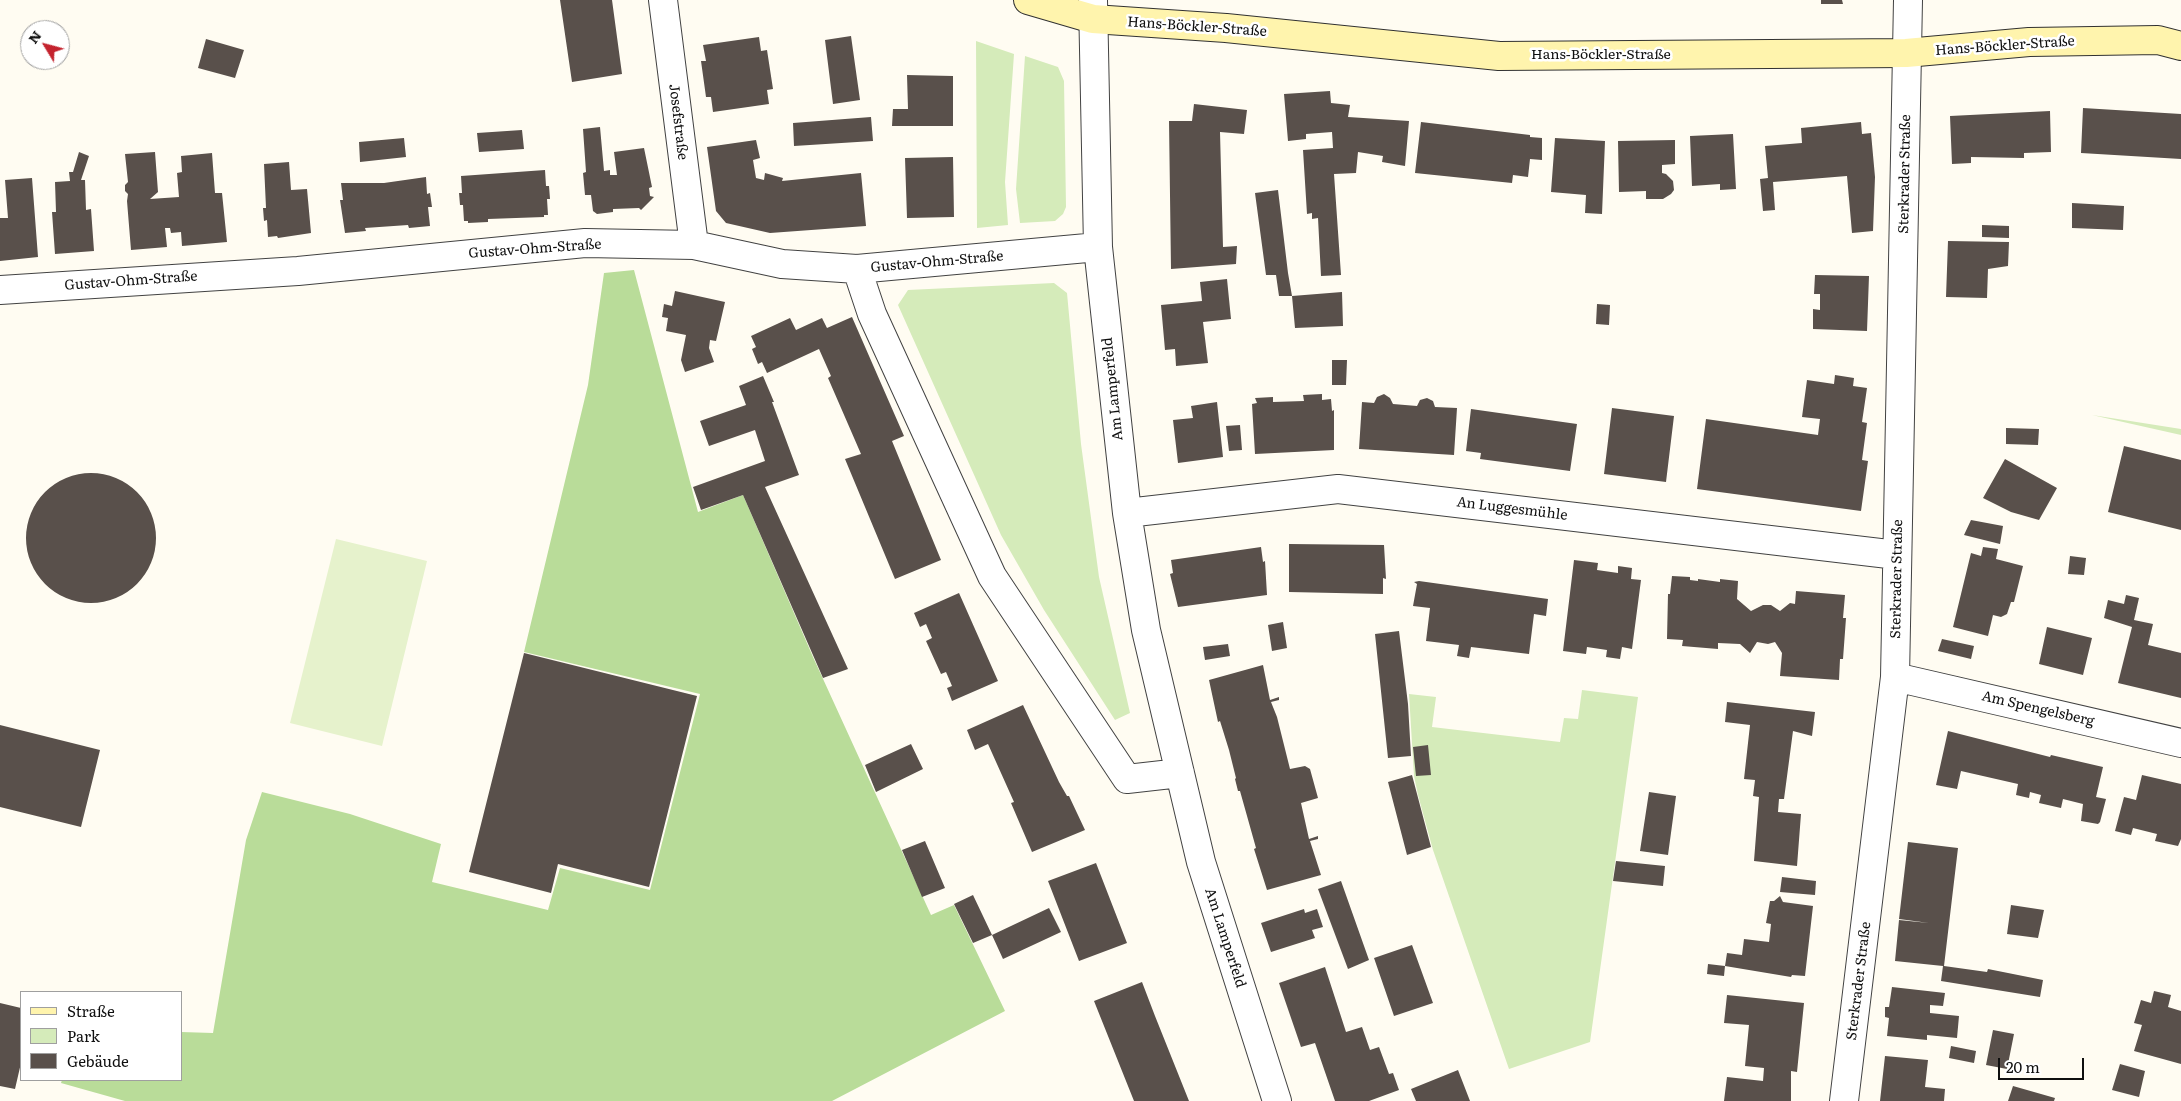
<!DOCTYPE html>
<meta charset="utf-8">
<style>
body{margin:0}
#map{position:relative;width:2181px;height:1101px;overflow:hidden;background:#fffcf2;font-family:Literata,serif}
canvas{display:block}
.legend{position:absolute;left:20px;top:991px;width:162px;height:90px;box-sizing:border-box;background:#fff;border:1px solid #9f9f9f;margin:0;padding:6px 9px;list-style:none;font-size:15px;color:#0f0f0f}
.legend li{display:flex;align-items:center;gap:10px;height:25px}
.legend b{width:25px;border:1px solid #9f9f9f}
.north{position:absolute;left:20px;top:20px;width:50px;height:50px;box-sizing:border-box;background:#fff;border:1px solid #9f9f9f;border-radius:50%;rotate:307deg;font-size:14px;font-weight:700;line-height:20px;text-align:center;color:#0f0f0f}
.north::after{content:'';display:block;margin:auto;width:18px;height:22px;background:#c4232e;clip-path:polygon(50% 0,100% 100%,50% 72%,0 100%)}
.scale{position:absolute;left:1998px;top:1058px;width:86px;height:22px;box-sizing:border-box;border:2px solid #0f0f0f;border-top:0;padding-left:6px;font-size:15px;line-height:18px;white-space:nowrap;color:#0f0f0f;-webkit-text-stroke:4px #fff;paint-order:stroke}
</style>
<div id="map">
<canvas width="2181" height="1101"></canvas>
<ul class="legend">
<li><b style="height:6px;background:#fff4ad"></b>Straße</li>
<li><b style="height:14px;background:#d5ebba"></b>Park</li>
<li><b style="height:14px;background:#59504b"></b>Gebäude</li>
</ul>
<div class="north">N</div>
<div class="scale">20 m</div>
</div>
<script>
const ctx = document.querySelector('canvas').getContext('2d');
ctx.lineJoin = 'round';
function fill(path, color) {
  ctx.fillStyle = color;
  ctx.fill(path, 'evenodd');
}
function poly(rows) {
  const path = new Path2D();
  for (const r of rows) {
    if (r.length === 3) {
      path.moveTo(r[0] + r[2], r[1]);
      path.arc(r[0], r[1], r[2], 0, 2 * Math.PI);
      continue;
    }
    path.moveTo(r[0], r[1]);
    for (let i = 2; i < r.length; i += 2) path.lineTo(r[i], r[i + 1]);
  }
  return path;
}
function stroke(path, color, width, dash) {
  ctx.strokeStyle = color;
  ctx.lineWidth = width;
  ctx.lineCap = dash ? 'butt' : 'round';
  ctx.setLineDash(dash || []);
  ctx.stroke(path);
}
function label(font, color, halo, rows, align = 'center') {
  ctx.font = font + ' Literata,serif';
  ctx.lineWidth = 5;
  ctx.setLineDash([]);
  ctx.textBaseline = 'middle';
  ctx.strokeStyle = halo;
  ctx.fillStyle = color;
  for (const [text, x, y, turn = 0] of rows) {
    ctx.save();
    ctx.translate(x, y);
    ctx.rotate((+turn || 0) * Math.PI / 180);
    ctx.textAlign = isNaN(turn) ? turn : align;
    if (halo) ctx.strokeText(text, 0, 0);
    ctx.fillText(text, 0, 0);
    ctx.restore();
  }
}
fill(poly([
 [976,41,1014,54,1005,182,1008,225,977,228],
 [1025,56,1058,67,1064,81,1066,207,1063,214,1055,221,1020,223,1016,189],
 [1054,283,1067,293,1081,444,1099,577,1130,713,1115,720,1044,610,1001,535,898,305,908,290],
 [2092,415,2181,429,2181,435],
 [1582,690,1638,697,1590,1042,1509,1069,1433,850,1418,795,1414,776,1409,694,1436,697,1432,727,1560,742,1564,718,1578,719]
]), '#d5ebba');
fill(poly([
 [634,270,698,512,743,495,813,657,931,915,954,905,1005,1011,832,1101,125,1101,61,1083,62,1080,181,1080,181,1032,213,1033,246,840,262,792,350,814,441,844,432,882,548,910,560,868,650,890,700,694,524,652,588,385,604,273]
]), '#b9dc99');
fill(poly([
 [336,539,427,561,382,746,290,723]
]), '#e6f2cc');
fill(poly([
 [560,0,612,0,622,74,572,82],
 [1821,0,1842,0,1843,4,1821,4],
 [851,36,860,100,833,104,825,40],
 [759,37,761,51,767,50,773,89,767,90,769,104,713,112,711,97,706,97,701,61,706,61,703,45],
 [206,39,244,50,235,78,198,68],
 [907,75,953,76,953,126,892,126,893,109,908,109],
 [1330,91,1331,103,1350,105,1348,117,1409,121,1405,166,1382,162,1383,156,1358,152,1356,173,1334,174,1341,275,1321,276,1318,218,1312,219,1312,213,1307,214,1303,150,1333,148,1332,132,1306,134,1306,139,1288,141,1284,94],
 [1194,104,1247,110,1244,134,1220,132,1223,247,1237,246,1236,264,1171,269,1169,121,1192,121],
 [2083,108,2181,114,2181,159,2081,153],
 [2050,111,2051,152,2024,153,2024,158,1971,157,1971,163,1952,164,1950,116],
 [871,117,873,141,794,146,793,123],
 [1421,122,1530,135,1530,137,1542,138,1542,160,1530,159,1528,177,1513,175,1512,183,1415,173],
 [1861,122,1862,134,1871,133,1875,177,1873,231,1852,233,1847,176,1773,182,1775,210,1763,211,1760,179,1768,178,1765,146,1802,143,1801,128],
 [600,127,604,171,610,170,610,175,617,175,614,152,644,148,652,187,649,188,650,196,654,197,641,210,639,208,613,209,613,212,597,214,593,211,591,195,585,195,583,173,586,172,583,129],
 [522,130,524,149,479,152,477,133],
 [1733,134,1736,189,1720,190,1720,184,1692,186,1690,136],
 [404,138,406,157,360,162,359,142],
 [1555,138,1605,141,1602,214,1585,213,1586,195,1551,192],
 [756,140,760,158,753,160,756,178,764,180,765,173,783,178,782,181,861,173,866,226,770,233,726,223,716,211,707,147],
 [1675,140,1675,164,1662,165,1662,173,1666,174,1673,181,1674,190,1671,194,1663,199,1646,199,1646,191,1619,192,1618,141],
 [79,152,89,156,81,180,85,180,86,210,91,209,94,251,55,254,52,212,56,212,55,182,70,181,69,172,73,172],
 [155,152,158,192,150,199,179,197,177,173,182,172,181,156,212,153,215,193,222,193,227,242,182,246,181,232,171,233,170,228,165,228,167,247,131,250,127,201,128,194,125,191,125,185,128,182,125,154],
 [953,157,954,217,907,218,905,158],
 [289,162,291,190,307,189,311,233,278,238,277,236,268,237,267,220,264,221,263,208,266,208,264,164],
 [545,170,546,186,549,186,550,199,547,199,548,215,544,215,544,217,488,219,488,222,468,223,468,221,464,221,463,205,460,205,459,193,462,193,461,176],
 [426,177,427,194,430,193,432,207,428,207,430,226,409,228,408,225,365,228,366,231,345,233,340,200,343,200,341,183,384,183],
 [32,178,38,257,0,261,0,218,8,218,5,180],
 [1278,190,1288,273,1292,296,1279,296,1276,275,1266,275,1255,193],
 [2072,203,2124,206,2123,230,2072,228],
 [1982,225,2009,226,2009,238,1982,237],
 [1948,241,2009,242,2008,266,1988,269,1987,298,1946,297],
 [1815,275,1869,276,1867,331,1813,329,1813,309,1820,310,1820,294,1814,294],
 [1227,279,1231,319,1203,322,1208,363,1176,366,1175,349,1165,350,1161,305,1202,301,1200,282],
 [675,291,725,302,716,341,710,340,709,348,714,362,685,372,681,360,686,335,666,331,668,318,662,317,664,304,672,306],
 [1342,292,1343,326,1295,328,1292,296],
 [1597,304,1610,305,1609,325,1596,324],
 [852,317,904,436,892,441,941,560,895,579,845,459,861,454,828,378,831,376,819,349,767,373,762,362,758,364,752,349,756,347,751,336,790,318,796,330,822,318,827,328],
 [1332,360,1347,360,1346,385,1332,385],
 [1835,375,1854,378,1853,386,1867,388,1862,422,1867,423,1862,460,1868,461,1861,511,1697,489,1706,419,1818,435,1820,419,1802,417,1807,380,1834,384],
 [763,376,774,402,772,402,799,475,765,487,848,669,823,678,743,495,701,510,693,487,765,461,755,430,709,446,700,421,746,405,739,386],
 [1322,394,1322,400,1331,399,1332,411,1334,410,1334,450,1255,454,1252,404,1257,403,1255,398,1273,397,1273,402,1304,401,1303,395],
 [1384,394,1390,398,1393,404,1417,406,1420,400,1427,398,1433,401,1435,407,1457,408,1454,455,1359,449,1362,402,1374,403,1377,397],
 [1217,402,1223,457,1178,463,1173,420,1193,418,1191,406],
 [1612,408,1674,416,1666,482,1604,474],
 [1471,409,1577,424,1570,471,1480,459,1481,453,1466,451],
 [1240,425,1242,450,1229,451,1226,426],
 [2006,428,2039,429,2038,445,2006,444],
 [2124,446,2181,460,2181,530,2108,512],
 [2005,459,2057,488,2039,520,2011,512,1983,498],
 [91,538,65],
 [1971,520,2003,526,2000,544,1964,535],
 [1289,544,1384,545,1386,579,1383,578,1383,594,1289,592],
 [1261,547,1263,562,1265,561,1267,595,1178,607,1170,574,1173,573,1171,560],
 [1983,547,1998,549,1996,559,2023,566,2014,602,2011,602,2007,614,2001,617,1993,615,1988,636,1953,627,1971,553,1981,556],
 [2070,556,2086,558,2084,575,2068,574],
 [1574,560,1598,563,1597,570,1618,573,1618,566,1632,568,1631,579,1641,580,1632,649,1622,647,1620,659,1606,657,1607,650,1587,647,1586,654,1563,651],
 [1672,576,1690,577,1690,580,1698,581,1698,579,1720,582,1720,579,1738,581,1737,599,1751,611,1763,605,1771,605,1780,611,1790,603,1795,604,1796,591,1845,595,1843,618,1846,618,1843,659,1840,659,1839,680,1780,676,1782,653,1775,642,1768,644,1757,642,1750,653,1740,644,1718,643,1718,649,1682,646,1683,640,1667,639,1668,594,1670,594],
 [1419,581,1548,599,1546,616,1534,614,1529,654,1471,647,1469,658,1457,656,1459,645,1426,641,1430,608,1413,606,1417,584,1414,582],
 [959,593,998,681,952,701,947,688,952,686,946,672,941,674,926,641,932,638,926,624,920,627,914,613],
 [2126,595,2139,598,2134,620,2153,624,2148,645,2181,653,2181,698,2118,683,2132,627,2104,618,2108,600,2124,604],
 [1283,622,1287,648,1272,651,1268,625],
 [2047,627,2092,638,2083,675,2039,664],
 [1399,631,1408,704,1411,756,1388,758,1375,634],
 [1942,639,1974,646,1971,659,1938,651],
 [1228,644,1230,656,1205,660,1203,647],
 [524,653,697,696,649,887,558,864,551,893,469,872],
 [1263,665,1270,700,1279,697,1279,700,1271,702,1277,717,1290,769,1305,766,1310,769,1318,798,1301,803,1309,839,1318,836,1318,839,1310,841,1321,875,1267,890,1254,849,1256,848,1240,791,1238,791,1235,779,1236,778,1229,750,1220,721,1218,722,1209,680],
 [1727,702,1815,712,1812,736,1793,731,1784,799,1779,799,1778,812,1801,814,1797,866,1754,861,1759,797,1753,796,1755,780,1744,779,1750,725,1725,722],
 [1023,705,1059,782,1067,796,1069,796,1085,830,1032,852,1011,803,1014,802,988,744,975,750,967,730],
 [0,725,100,750,81,827,0,807],
 [1948,731,2050,757,2051,755,2103,767,2096,797,2106,799,2100,822,2098,824,2081,821,2083,804,2063,799,2061,808,2039,803,2041,795,2030,792,2029,798,2016,795,2018,784,1961,771,1957,789,1936,785],
 [911,744,923,769,876,792,865,765],
 [1428,745,1431,775,1416,776,1413,747],
 [1412,775,1431,847,1407,855,1388,782],
 [2142,775,2181,784,2181,839,2178,846,2155,841,2157,834,2133,828,2131,835,2115,831,2124,797,2136,800],
 [1649,792,1676,796,1668,855,1640,851],
 [925,841,945,888,922,897,902,850],
 [1908,842,1958,848,1944,966,1987,972,1988,969,2043,980,2040,997,1941,981,1943,966,1895,961,1899,920,1929,923,1899,919],
 [1616,861,1665,866,1663,886,1613,881],
 [1096,863,1127,943,1079,961,1048,881],
 [1782,877,1816,881,1815,895,1780,892],
 [1341,881,1369,960,1348,969,1318,889],
 [973,895,992,935,1049,908,1061,932,1003,959,992,935,973,943,954,904],
 [1780,896,1783,902,1813,906,1805,976,1792,975,1791,977,1725,966,1727,953,1742,955,1744,939,1769,942,1771,924,1766,923,1770,901,1774,901],
 [2011,905,2044,910,2038,938,2007,934],
 [1304,909,1305,913,1317,909,1323,927,1312,930,1315,938,1271,952,1261,923],
 [1412,945,1433,1003,1394,1016,1374,958],
 [1708,964,1725,966,1724,976,1707,974],
 [1325,967,1346,1032,1362,1027,1370,1050,1379,1047,1389,1074,1393,1073,1399,1090,1369,1101,1335,1101,1315,1043,1301,1047,1279,983],
 [1142,982,1155,1016,1189,1101,1134,1101,1094,1001],
 [1892,987,1945,993,1943,1006,1930,1005,1930,1013,1959,1016,1957,1038,1927,1035,1927,1040,1887,1036,1889,1018,1885,1017,1885,1007,1889,1007],
 [2154,991,2171,995,2168,1007,2181,1011,2181,1064,2134,1051,2142,1025,2134,1023,2141,1000,2151,1003],
 [1727,995,1804,1003,1797,1072,1791,1071,1791,1101,1724,1101,1727,1077,1763,1081,1764,1068,1745,1066,1749,1025,1724,1023],
 [0,1003,21,1008,21,1063,15,1089,0,1086],
 [1993,1030,2014,1034,2007,1069,1986,1065],
 [1951,1046,1976,1051,1974,1063,1949,1058],
 [1885,1056,1928,1060,1925,1087,1945,1089,1944,1101,1880,1101],
 [2120,1064,2145,1071,2139,1097,2112,1090],
 [1458,1070,1470,1101,1416,1101,1411,1089],
 [2013,1086,2055,1098,2054,1101,2008,1101]
]), '#59504b');
const minor = poly([
 [663,0,694,245],
 [1093,0,1098,247,1127,513,1146,630,1201,862,1277,1101],
 [857,269,872,314,992,576,1127,779,1180,773],
 [0,290,298,271,585,243,694,245,782,264,857,269,1098,247],
 [1127,513,1338,489,1897,555],
 [1895,677,2181,743],
 [1844,1101,1895,677,1908,0]
]);
const secondary = poly([
 [1028,0,1093,19,1226,28,1499,56,1906,53,2029,42,2158,40,2181,46]
]);
stroke(minor, '#424242', 30);
stroke(secondary, '#313131', 30);
stroke(minor, '#fff', 28);
stroke(secondary, '#fff4ad', 28);
label('14px', '#0f0f0f', '#fff', [
 ["Hans-Böckler-Straße",1197,27,4],
 ["Hans-Böckler-Straße",2005,46,-4],
 ["Hans-Böckler-Straße",1601,55],
 ["Josefstraße",678,122,83],
 ["Sterkrader Straße",1905,174,-89],
 ["Gustav-Ohm-Straße",535,249,-4],
 ["Gustav-Ohm-Straße",937,262,-5],
 ["Gustav-Ohm-Straße",131,281,-4],
 ["Am Lamperfeld",1113,389,-96],
 ["An Luggesmühle",1512,509,7],
 ["Sterkrader Straße",1897,579,-89],
 ["Am Spengelsberg",2038,709,13],
 ["Am Lamperfeld",1225,938,72],
 ["Sterkrader Straße",1859,981,-83]
]);
</script>
